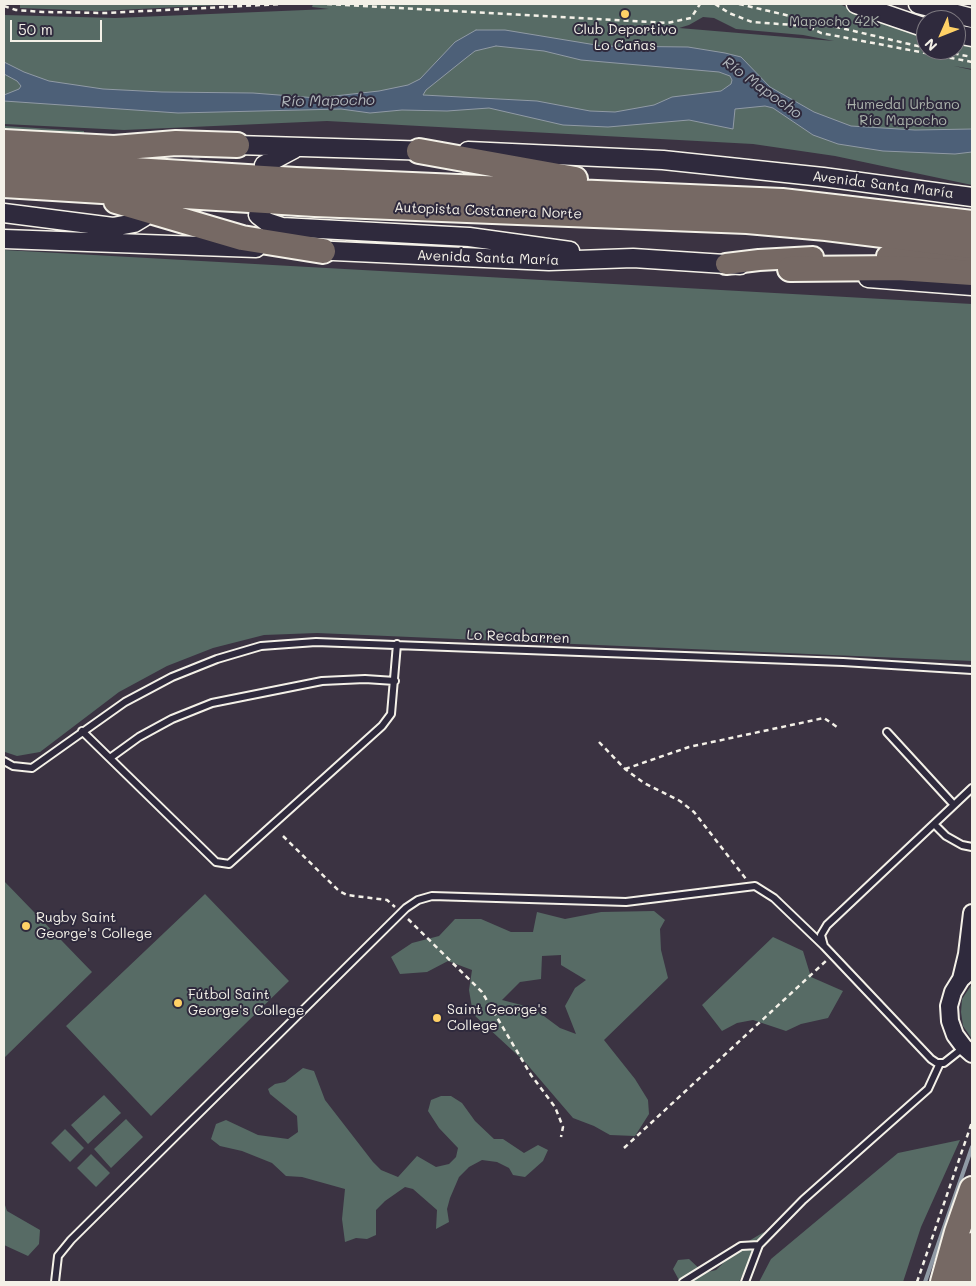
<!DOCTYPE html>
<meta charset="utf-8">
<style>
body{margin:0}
#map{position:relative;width:976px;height:1286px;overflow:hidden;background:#3b3342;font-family:Mali,sans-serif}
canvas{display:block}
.frame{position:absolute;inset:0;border:5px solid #f4f1e8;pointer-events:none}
.north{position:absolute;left:916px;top:10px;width:50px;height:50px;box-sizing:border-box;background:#2f2a3d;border:1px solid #7e7a81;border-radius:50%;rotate:226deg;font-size:14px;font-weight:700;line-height:20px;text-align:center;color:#f4f1e8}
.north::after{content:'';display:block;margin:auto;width:18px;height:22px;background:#ffd166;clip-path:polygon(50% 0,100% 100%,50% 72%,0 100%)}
.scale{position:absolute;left:10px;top:20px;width:92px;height:22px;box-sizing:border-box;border:2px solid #f4f1e8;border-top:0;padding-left:6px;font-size:15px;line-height:18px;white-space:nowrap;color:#f4f1e8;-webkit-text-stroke:4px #2f2a3d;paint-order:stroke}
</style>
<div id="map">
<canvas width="976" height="1286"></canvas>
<div class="frame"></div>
<div class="north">N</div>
<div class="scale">50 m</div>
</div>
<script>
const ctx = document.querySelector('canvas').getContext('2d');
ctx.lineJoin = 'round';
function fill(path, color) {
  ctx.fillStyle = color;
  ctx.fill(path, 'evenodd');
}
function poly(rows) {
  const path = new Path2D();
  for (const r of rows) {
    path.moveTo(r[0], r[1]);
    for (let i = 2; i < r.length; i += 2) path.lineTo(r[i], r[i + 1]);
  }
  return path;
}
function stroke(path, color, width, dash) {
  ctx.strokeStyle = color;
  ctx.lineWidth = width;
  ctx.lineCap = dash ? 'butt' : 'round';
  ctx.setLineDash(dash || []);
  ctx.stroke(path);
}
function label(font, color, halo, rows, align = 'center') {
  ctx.font = font + ' Mali,sans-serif';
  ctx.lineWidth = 4;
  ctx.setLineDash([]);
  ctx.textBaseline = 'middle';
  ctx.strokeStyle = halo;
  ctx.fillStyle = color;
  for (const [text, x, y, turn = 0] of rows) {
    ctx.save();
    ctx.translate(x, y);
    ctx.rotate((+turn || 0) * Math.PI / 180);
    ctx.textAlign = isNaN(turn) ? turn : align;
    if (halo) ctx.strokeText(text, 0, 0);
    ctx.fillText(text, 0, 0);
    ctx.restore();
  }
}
fill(poly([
 [20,4,242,4,98,11,20,8],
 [313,4,839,4,894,26,926,33,926,50,956,50,956,39,972,42,972,69,954,66,972,70,972,185,835,156,753,144,327,121,124,130,4,124,4,15,115,18,329,9,312,7],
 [703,17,714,18,736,29,803,35,834,41,679,28,689,25],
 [4,126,84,131,84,136,4,131],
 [4,250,972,304,972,661,317,633,264,635,213,648,167,666,119,692,40,752,17,756,5,752],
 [4,881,92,972,4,1058],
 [205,894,289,981,151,1116,66,1026],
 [654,911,665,920,660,929,661,950,668,978,604,1040,635,1079,648,1100,649,1114,635,1136,610,1135,594,1126,573,1118,525,1062,473,1014,469,990,472,970,448,961,427,972,400,974,391,957,412,943,439,936,455,919,481,919,511,932,533,932,537,912,565,919,601,912],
 [561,955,561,965,586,980,575,988,565,1006,576,1034,560,1028,533,1008,502,1000,520,982,541,979,542,956],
 [773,937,803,951,811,977,843,991,828,1018,801,1024,786,1031,753,1020,737,1023,722,1031,702,1005],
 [972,984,972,1039,963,1026,961,1012,962,999],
 [303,1068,314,1071,325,1100,373,1162,381,1170,398,1177,417,1156,436,1167,449,1164,456,1157,458,1148,439,1128,428,1111,431,1100,441,1096,451,1096,462,1103,475,1121,494,1139,503,1139,524,1153,538,1145,548,1150,543,1161,525,1177,513,1175,509,1168,497,1162,482,1160,469,1167,459,1177,450,1198,447,1209,449,1222,436,1229,437,1210,413,1189,405,1187,385,1201,376,1210,376,1235,367,1239,356,1238,345,1242,342,1219,345,1189,302,1177,286,1176,272,1163,242,1151,220,1146,211,1139,216,1124,226,1120,258,1135,288,1139,298,1132,297,1116,270,1094,268,1089,275,1084,285,1082],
 [104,1095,121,1113,88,1144,71,1125],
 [126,1119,143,1137,111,1168,94,1149],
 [65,1129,84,1148,70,1162,51,1143],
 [960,1140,921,1227,903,1282,759,1282,771,1259,898,1153],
 [91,1154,110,1173,96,1187,77,1168],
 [4,1202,7,1211,40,1230,39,1244,28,1256,4,1245],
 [764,1232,739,1282,680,1282,673,1269,678,1260,689,1259,704,1273,716,1270,742,1245]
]), '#576b65');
const water = poly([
 [476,30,505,30,602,46,688,47,725,53,741,57,770,87,814,112,851,126,915,130,972,129,972,152,955,154,883,151,838,144,813,135,773,108,765,106,735,109,733,129,689,120,608,127,563,125,489,108,447,111,402,110,370,113,341,109,178,113,4,101,4,95,19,89,21,86,17,81,4,74,4,62,24,72,49,81,103,89,162,92,253,93,317,98,379,91,408,85,420,79,455,42,476,30],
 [496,46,544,51,581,60,719,72,730,76,732,80,731,84,721,91,672,97,654,105,615,112,590,111,537,101,423,95,426,90,466,58,475,51,496,46]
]);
fill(water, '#4d6078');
stroke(water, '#909aa5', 1);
stroke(poly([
 [925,1282,972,1147]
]), '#909aa5', 4);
stroke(poly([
 [175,179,196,155]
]), '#57505b', 18, [18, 9]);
const service = poly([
 [82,731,216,862,229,864,382,726,391,714,397,644],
 [887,732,954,805],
 [110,758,139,737,172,719,212,703,322,681,365,679,395,681],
 [4,761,13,766,32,768,125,702,172,677,217,659,261,646,316,642,843,662,972,670],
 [934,824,946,836,962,845,972,847],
 [963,1048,944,1063,937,1063,931,1059,824,946,821,935,827,925,972,788],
 [55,1282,58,1256,71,1240,406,908,418,900,432,896,626,902,755,886,774,898,824,946],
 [683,1282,741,1246,759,1245],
 [745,1282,759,1245,803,1200,928,1089,940,1063]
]);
const tertiary = poly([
 [972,969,961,979,953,992,949,1006,950,1021,955,1035,964,1047,972,1054],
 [961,979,967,954,972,913]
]);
const secondary = poly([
 [856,4,926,28],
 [918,4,972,18],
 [956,34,972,37],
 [225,146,237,145,432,151],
 [468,151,663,160,823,177,972,197],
 [264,165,294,149],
 [4,213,113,227,134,223,144,217],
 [258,215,267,222,282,227,469,237,570,251],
 [4,239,256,248],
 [312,250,549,261,633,258,740,265],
 [868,278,972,286]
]);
const primary = poly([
 [887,256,972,262],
 [726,264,759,260,813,257]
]);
const motorway = poly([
 [4,142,114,148,176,143,237,145],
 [419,151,575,179],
 [4,162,296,180,782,201,972,223],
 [4,185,315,204,747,221,826,228,972,246],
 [116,201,242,238,323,251],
 [790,269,898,268,972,273],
 [943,1282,957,1232,972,1189],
 [962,1282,972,1245]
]);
stroke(service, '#f4f1e8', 10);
stroke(tertiary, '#f4f1e8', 20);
stroke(secondary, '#f4f1e8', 21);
stroke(primary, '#f4f1e8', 24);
stroke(motorway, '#f4f1e8', 28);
stroke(poly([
 [327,4,667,23,691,18,700,4],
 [715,4,729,13,752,22,807,26,821,33,972,62],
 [739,4,926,48],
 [4,6,16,10,43,12,106,13,282,4],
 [936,50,972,57],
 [599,742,625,769,644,783,680,801,694,812,746,879],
 [625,769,689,747,824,718,837,727],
 [283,836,339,891,347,895,387,900,395,907],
 [408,919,482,992,531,1075,555,1107,563,1127,561,1137],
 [624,1148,827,960],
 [917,1282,972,1122]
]), '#f4f1e8', 2.5, [5, 4]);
stroke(service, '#2f2a3d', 6);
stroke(tertiary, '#2f2a3d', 16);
stroke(secondary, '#2f2a3d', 18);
stroke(primary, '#766964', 20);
stroke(motorway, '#766964', 24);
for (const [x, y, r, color] of [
 [625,14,5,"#ffd166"],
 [26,926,5,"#ffd166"],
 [178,1003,5,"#ffd166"],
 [437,1018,5,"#ffd166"]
]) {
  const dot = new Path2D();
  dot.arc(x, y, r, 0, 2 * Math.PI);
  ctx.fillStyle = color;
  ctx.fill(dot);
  stroke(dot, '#2f2a3d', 2);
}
label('14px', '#adb5ad', '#2f2a3d', [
 ["Mapocho 42K",834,22],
 ["Humedal Urbano",903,105],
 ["Río Mapocho",903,121]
]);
label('14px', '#f4f1e8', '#2f2a3d', [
 ["Club Deportivo",625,30,"center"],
 ["Lo Cañas",625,46,"center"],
 ["Rugby Saint",36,918],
 ["George's College",36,934],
 ["Fútbol Saint",188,995],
 ["George's College",188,1011],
 ["Saint George's",447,1010],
 ["College",447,1026]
], 'left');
label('14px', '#f4f1e8', '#2f2a3d', [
 ["Avenida Santa María",883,185,7],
 ["Autopista Costanera Norte",488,211,2],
 ["Avenida Santa María",488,258,2],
 ["Lo Recabarren",518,637,2]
]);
label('italic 15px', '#b1b7bb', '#2f2a3d', [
 ["Río Mapocho",762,88,36],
 ["Río Mapocho",328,101,-1]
]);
</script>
